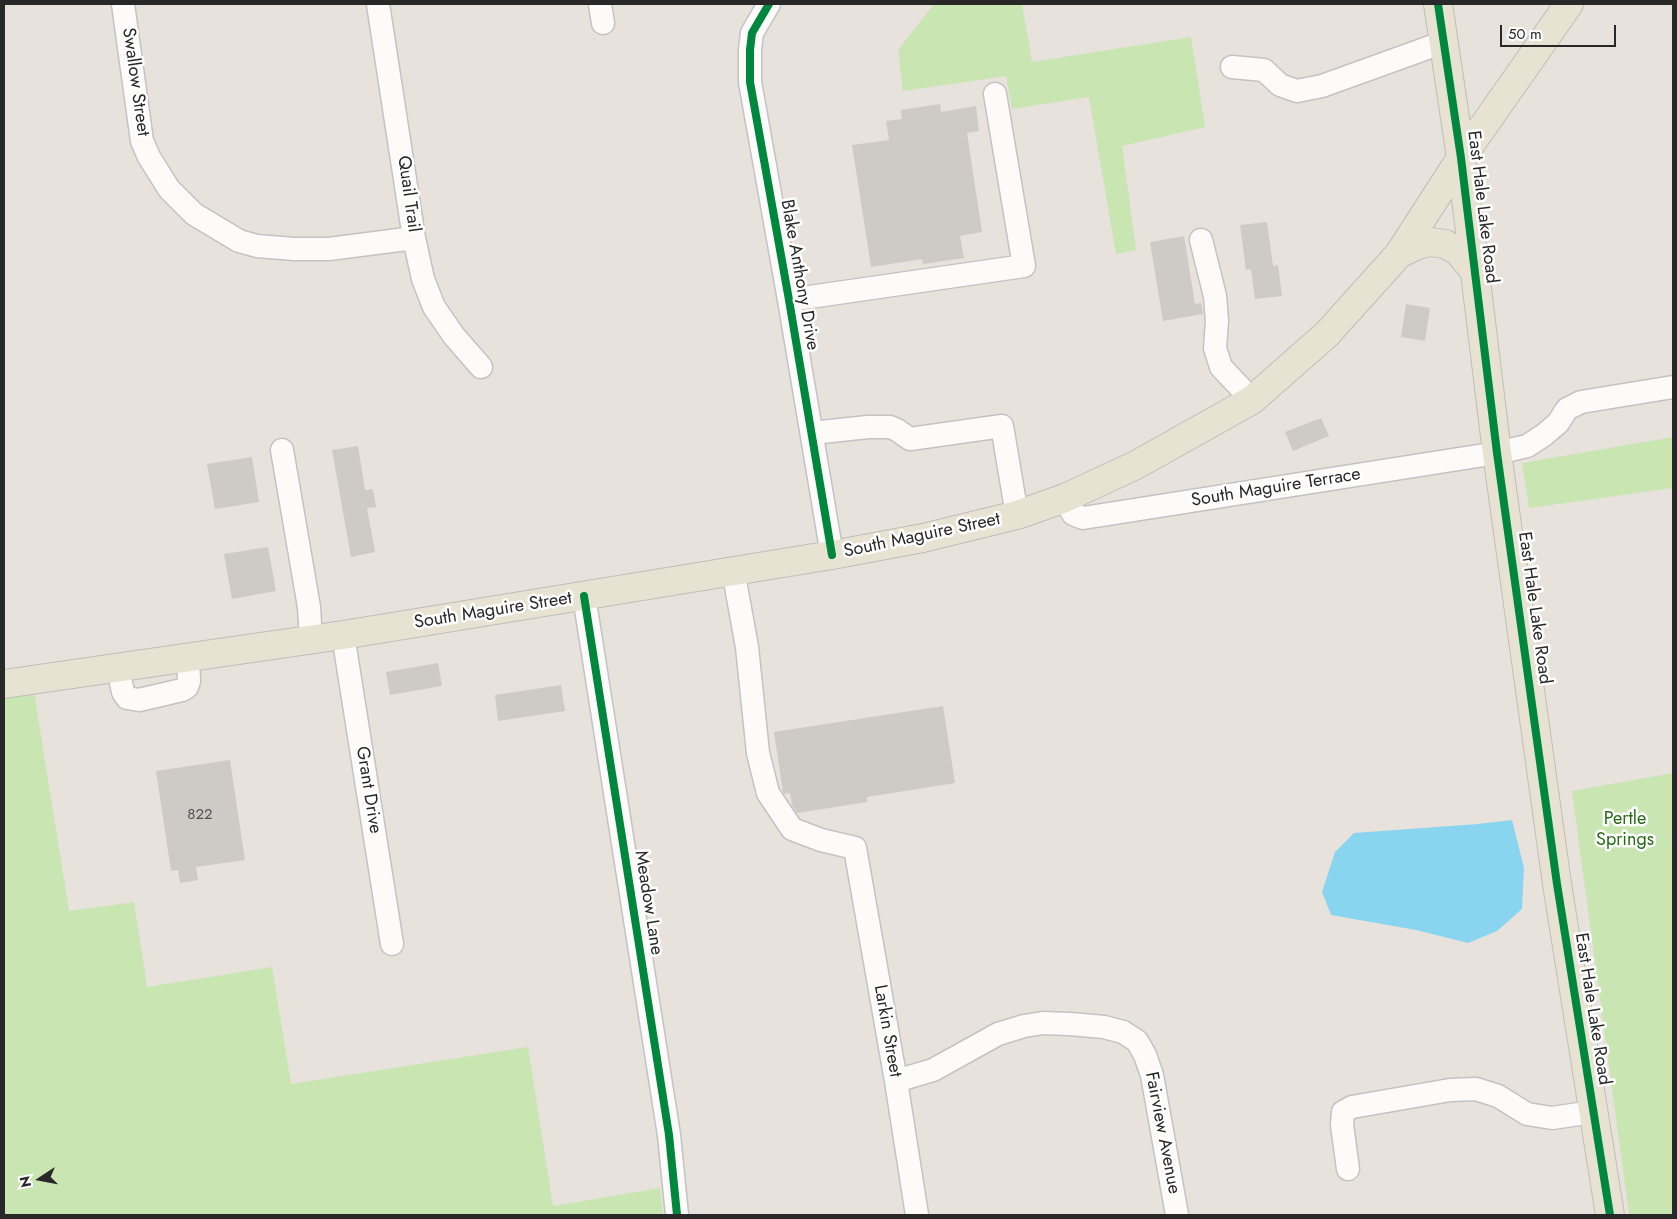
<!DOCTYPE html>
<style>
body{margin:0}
#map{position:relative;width:1677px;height:1219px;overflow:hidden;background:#e8e2dc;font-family:Jost,sans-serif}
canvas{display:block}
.frame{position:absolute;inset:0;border:5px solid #282828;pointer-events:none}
.north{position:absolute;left:15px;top:1154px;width:50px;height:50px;-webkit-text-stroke:4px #fff;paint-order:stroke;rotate:259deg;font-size:14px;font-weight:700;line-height:20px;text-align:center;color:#282828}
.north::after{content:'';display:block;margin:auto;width:18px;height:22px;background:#282828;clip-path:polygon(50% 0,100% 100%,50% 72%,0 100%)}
.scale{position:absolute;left:1500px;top:25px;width:116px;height:22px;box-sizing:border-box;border:2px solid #282828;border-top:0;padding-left:6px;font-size:15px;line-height:18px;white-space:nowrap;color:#282828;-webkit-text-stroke:4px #fff;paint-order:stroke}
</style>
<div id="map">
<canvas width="1677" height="1219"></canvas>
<div class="frame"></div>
<div class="north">N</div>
<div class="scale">50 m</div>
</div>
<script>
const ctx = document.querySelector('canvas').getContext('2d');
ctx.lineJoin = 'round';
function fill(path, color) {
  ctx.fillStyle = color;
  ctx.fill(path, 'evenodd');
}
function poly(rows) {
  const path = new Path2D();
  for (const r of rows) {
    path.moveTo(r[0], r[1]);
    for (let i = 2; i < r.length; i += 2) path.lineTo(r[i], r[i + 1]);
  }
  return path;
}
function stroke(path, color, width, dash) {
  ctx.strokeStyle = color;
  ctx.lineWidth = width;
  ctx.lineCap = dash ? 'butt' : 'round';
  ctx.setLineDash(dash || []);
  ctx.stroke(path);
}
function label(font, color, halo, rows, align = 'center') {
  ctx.font = font + ' Jost,sans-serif';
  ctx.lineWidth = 5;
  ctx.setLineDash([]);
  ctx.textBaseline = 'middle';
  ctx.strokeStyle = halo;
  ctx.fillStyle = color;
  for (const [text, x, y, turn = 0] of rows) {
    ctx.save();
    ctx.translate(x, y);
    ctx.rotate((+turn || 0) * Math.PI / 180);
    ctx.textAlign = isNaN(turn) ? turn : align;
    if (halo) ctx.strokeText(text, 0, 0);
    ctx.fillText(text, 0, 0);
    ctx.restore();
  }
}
fill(poly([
 [934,4,1022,4,1032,62,1191,37,1205,127,1122,146,1136,250,1116,254,1089,97,1012,109,1006,76,903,91,898,50],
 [1673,437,1673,488,1529,508,1522,463],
 [34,692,69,911,134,902,147,987,272,967,291,1084,528,1047,553,1206,660,1188,663,1215,4,1215,4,696],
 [1673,773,1673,1215,1629,1215,1572,791]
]), '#c8e5b2');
fill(poly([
 [1512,820,1524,868,1522,909,1497,931,1468,943,1416,930,1331,915,1322,892,1335,852,1354,833,1478,824]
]), '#89d5f0');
fill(poly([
 [940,104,941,112,976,106,979,131,967,133,982,232,960,236,964,258,923,264,922,259,871,267,852,145,889,140,886,121,902,119,901,110],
 [1267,222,1273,266,1278,265,1282,296,1255,299,1251,269,1246,270,1240,225],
 [1184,236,1195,304,1201,303,1203,314,1163,321,1150,242],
 [1406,304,1430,308,1425,341,1401,337],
 [1321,418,1329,436,1293,451,1285,432],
 [358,446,365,490,373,489,376,507,367,508,375,552,351,557,332,450],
 [252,457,259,502,215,509,207,464],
 [268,547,276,591,232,599,224,554],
 [438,663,442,686,390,695,386,672],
 [561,685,565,711,498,721,495,695],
 [943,706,955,783,867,797,867,802,797,813,792,805,790,793,784,794,783,792,774,732],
 [230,760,245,860,196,867,198,880,180,883,178,870,171,871,156,771]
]), '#cecac6');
const minor = poly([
 [123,4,142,141,149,157,169,189,194,214,239,241,257,246,294,249,329,249,414,238],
 [378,4,414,238,423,279,434,307,454,336,481,367],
 [600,4,603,23],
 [769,4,752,33,750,50,750,82,789,300,832,555],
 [1232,67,1264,70,1280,85,1297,91,1322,86,1444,42],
 [1201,240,1215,296,1217,321,1215,348,1221,367,1252,400],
 [789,300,1024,266,995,94],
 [812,433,868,427,890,427,897,430,910,439,1002,426,1017,515],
 [282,450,309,607,311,640],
 [1065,498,1073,514,1083,518,1497,453,1527,446,1544,435,1558,423,1567,409,1581,402,1673,387],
 [733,570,747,647,758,753,768,793,792,829,821,840,855,848,896,1081,917,1215],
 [584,596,669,1135,677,1215],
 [343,635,392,944],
 [118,668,123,692,127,698,139,700,182,690,187,687,189,681,188,658],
 [896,1081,933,1070,998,1034,1024,1026,1043,1023,1070,1024,1104,1027,1123,1032,1137,1041,1145,1055,1152,1075,1177,1215],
 [1348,1169,1342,1125,1343,1112,1352,1107,1450,1090,1476,1089,1498,1096,1527,1114,1552,1118,1593,1112]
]);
const major = poly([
 [1438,4,1461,158,1497,453,1557,884,1610,1215],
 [1399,254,1417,245,1430,242,1445,244,1458,251,1475,272],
 [4,684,343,635,832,555,923,538,1017,515,1065,498,1136,465,1252,400,1327,334,1399,254,1461,158,1569,4]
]);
stroke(minor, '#c4c2c3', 25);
stroke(major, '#c0bdbb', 30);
stroke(minor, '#fcfbfa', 22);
stroke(major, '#e7e2d1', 28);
stroke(poly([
 [769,4,752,33,750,50,750,82,789,300,832,555],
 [1438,4,1461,158,1497,453,1557,884,1610,1215],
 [584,596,669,1135,677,1215]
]), '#00873e', 8);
label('15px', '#525150', null, [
 ["822",200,815]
]);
label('18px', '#282828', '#fff', [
 ["Swallow Street",135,82,82],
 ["Quail Trail",408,194,82],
 ["East Hale Lake Road",1482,207,83],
 ["Blake Anthony Drive",799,275,80],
 ["South Maguire Terrace",1276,488,-9],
 ["South Maguire Street",922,536,-12],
 ["East Hale Lake Road",1534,608,82],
 ["South Maguire Street",493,611,-9],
 ["Grant Drive",368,790,81],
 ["Meadow Lane",648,903,81],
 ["East Hale Lake Road",1592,1009,81],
 ["Larkin Street",887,1031,80],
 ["Fairview Avenue",1162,1133,79]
]);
label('18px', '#256a13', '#fff', [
 ["Pertle",1625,820],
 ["Springs",1625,841]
]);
</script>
